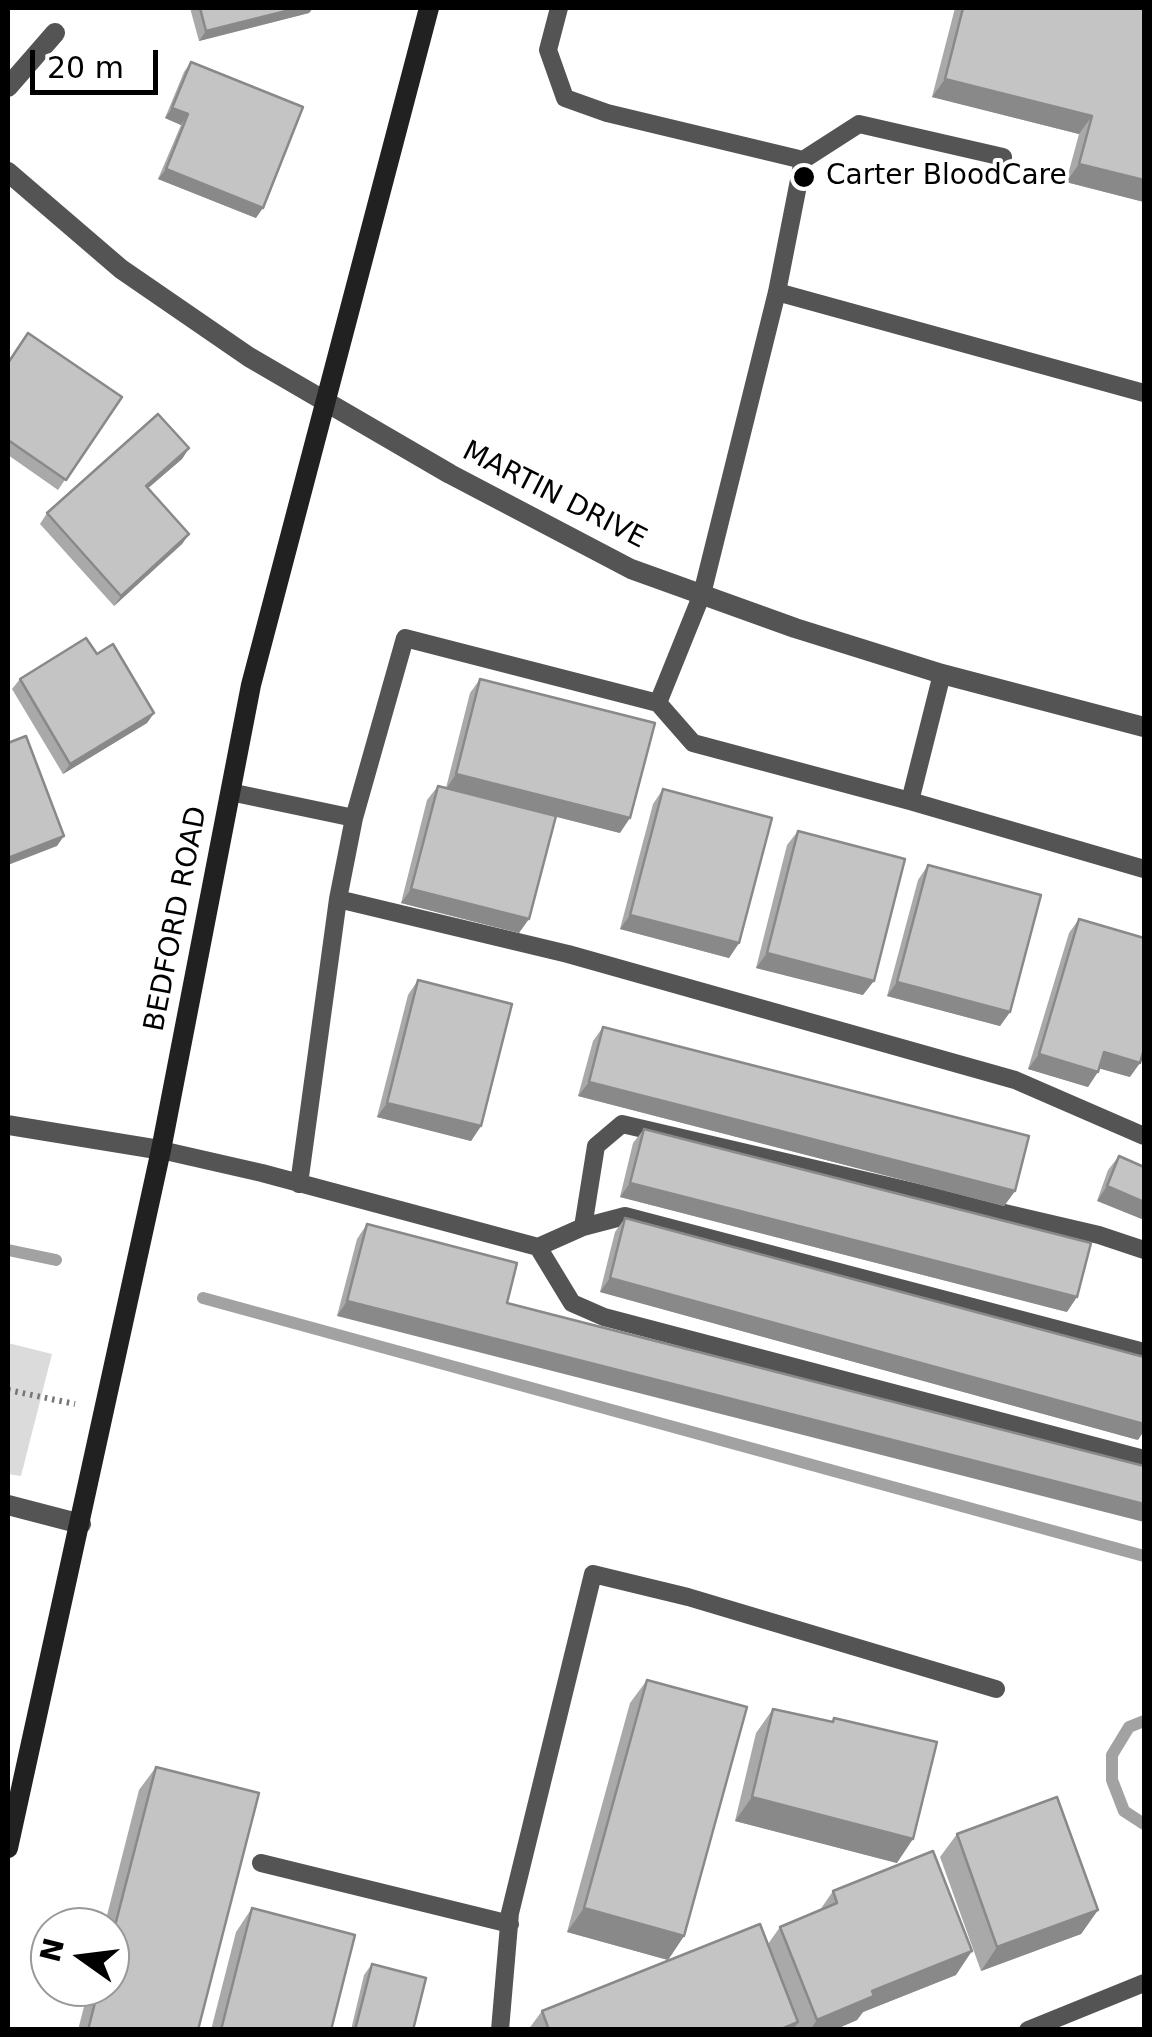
<!DOCTYPE html>
<style>
body{margin:0}
#map{position:relative;width:1152px;height:2037px;overflow:hidden;background:#fff;font-family:"DejaVu Sans",sans-serif}
canvas{display:block}
.frame{position:absolute;inset:0;border:10px solid #000;pointer-events:none}
.north{position:absolute;left:30px;top:1907px;width:100px;height:100px;box-sizing:border-box;background:#fff;border:2px solid #999;border-radius:50%;rotate:284deg;font-size:28px;font-weight:700;line-height:40px;text-align:center;color:#000}
.north::after{content:'';display:block;margin:auto;width:35px;height:45px;background:#000;clip-path:polygon(50% 0,100% 100%,50% 72%,0 100%)}
.scale{position:absolute;left:30px;top:50px;width:128px;height:45px;box-sizing:border-box;border:5px solid #000;border-top:0;padding-left:12px;font-size:30px;line-height:35px;white-space:nowrap;color:#000;-webkit-text-stroke:8px #fff;paint-order:stroke}
</style>
<div id="map">
<canvas width="1152" height="2037"></canvas>
<div class="frame"></div>
<div class="north">N</div>
<div class="scale">20 m</div>
</div>
<script>
const ctx = document.querySelector('canvas').getContext('2d');
ctx.lineJoin = 'round';
function fill(path, color) {
  ctx.fillStyle = color;
  ctx.fill(path, 'evenodd');
}
function poly(rows) {
  const path = new Path2D();
  for (const r of rows) {
    path.moveTo(r[0], r[1]);
    for (let i = 2; i < r.length; i += 2) path.lineTo(r[i], r[i + 1]);
  }
  return path;
}
function stroke(path, color, width, dash) {
  ctx.strokeStyle = color;
  ctx.lineWidth = width;
  ctx.lineCap = dash ? 'butt' : 'round';
  ctx.setLineDash(dash || []);
  ctx.stroke(path);
}
function label(font, color, halo, rows, align = 'center') {
  ctx.font = font + ' "DejaVu Sans",sans-serif';
  ctx.lineWidth = 8;
  ctx.setLineDash([]);
  ctx.textBaseline = 'middle';
  ctx.strokeStyle = halo;
  ctx.fillStyle = color;
  for (const [text, x, y, turn = 0] of rows) {
    ctx.save();
    ctx.translate(x, y);
    ctx.rotate((+turn || 0) * Math.PI / 180);
    ctx.textAlign = isNaN(turn) ? turn : align;
    if (halo) ctx.strokeText(text, 0, 0);
    ctx.fillText(text, 0, 0);
    ctx.restore();
  }
}
fill(poly([
 [8,1343,52,1354,21,1476,8,1474]
]), '#dbdbdb');
stroke(poly([
 [8,1250,56,1260],
 [203,1298,1144,1556],
 [1144,1721,1129,1727,1112,1755,1112,1780,1124,1811,1144,1824]
]), '#a2a2a2', 12);
stroke(poly([
 [8,1390,75,1404]
]), '#767676', 6, [2.5, 5]);
stroke(poly([
 [559,8,548,50,565,98,607,113,803,160],
 [777,292,1144,393],
 [658,703,702,594,777,292,803,160,859,124,1003,157],
 [230,792,354,818],
 [910,801,942,674],
 [338,899,568,954,1015,1080,1144,1136],
 [161,1150,262,1173,538,1247,583,1227,625,1216,1144,1352],
 [299,1184,338,899,354,818,405,638,658,703,693,743,910,801,1144,869],
 [583,1227,596,1146,622,1124,1099,1235,1144,1250],
 [538,1247,572,1303,604,1317,1144,1459],
 [261,1863,510,1924],
 [500,2030,510,1913,593,1574,688,1597,996,1689],
 [1028,2030,1144,1983]
]), '#545454', 18);
stroke(poly([
 [8,87,55,33],
 [8,1125,161,1150],
 [8,1505,81,1524]
]), '#545454', 20);
stroke(poly([
 [8,172,121,269,249,357,450,474,631,569,795,628,942,674,1144,727]
]), '#545454', 20);
stroke(poly([
 [8,1848,161,1150,251,685,429,8]
]), '#212121', 20);
fill(poly([
 [190,8,313,8,309,13,199,41],
 [955,8,1144,8,1144,202,1066,182,1079,134,932,97],
 [191,62,256,218,158,179,181,125,165,118,184,72],
 [8,363,122,397,58,490,8,455],
 [189,448,182,459,148,488,189,534,182,544,114,606,40,524,47,513],
 [97,654,154,713,147,723,63,774,12,689,20,679],
 [480,679,620,833,555,816,519,933,401,903,427,800,438,786,446,788,470,693],
 [663,789,739,943,729,958,620,929,653,804],
 [798,831,863,995,756,968,787,845],
 [928,865,1010,1012,1000,1026,887,996,918,880],
 [1079,919,1130,1077,1099,1068,1088,1087,1028,1069,1069,933],
 [418,980,481,1126,471,1141,377,1117,408,995],
 [603,1027,1015,1191,1004,1206,578,1096,593,1041],
 [644,1129,1067,1312,620,1197,633,1143],
 [1119,1156,1144,1167,1097,1201,1108,1170],
 [625,1218,1138,1440,600,1292,615,1232],
 [367,1224,507,1303,337,1316,357,1239],
 [647,1680,684,1936,668,1960,567,1932,630,1703],
 [773,1709,831,1722,834,1718,897,1863,735,1821,756,1733],
 [156,1767,198,2030,78,2030,89,1987,110,1987,110,1927,104,1927,139,1790],
 [957,1834,1098,1910,1081,1934,981,1971,940,1857],
 [833,1891,956,1975,863,2012,857,2020,834,2030,794,2030,794,2028,793,2030,528,2030,542,2011,768,1944,780,1927,820,1910],
 [252,1908,331,2030,211,2030,236,1932],
 [372,1964,413,2030,351,2030,364,1975]
]), '#a9a9a9');
fill(poly([
 [298,8,313,8,309,13,199,41,206,31],
 [945,79,1092,116,1079,134,932,97],
 [172,108,188,114,181,125,165,118],
 [1079,164,1144,180,1144,202,1066,182],
 [166,169,263,208,256,218,158,179],
 [189,448,182,459,139,496,146,486],
 [189,534,182,544,114,606,121,596],
 [154,713,147,723,63,774,70,764],
 [456,774,630,818,620,833,446,789],
 [64,836,57,846,8,865,8,858],
 [411,889,529,919,519,933,401,903],
 [630,915,739,943,729,958,620,929],
 [767,953,874,981,863,995,756,968],
 [897,982,1010,1012,1000,1026,887,996],
 [1104,1052,1140,1063,1130,1077,1094,1067],
 [1039,1054,1098,1072,1088,1087,1028,1069],
 [589,1082,1015,1191,1004,1206,578,1096],
 [387,1103,481,1126,471,1141,377,1117],
 [630,1183,1077,1297,1067,1312,620,1197],
 [1107,1186,1144,1202,1144,1220,1097,1201],
 [610,1278,1144,1424,1144,1431,1138,1440,600,1292],
 [347,1301,1144,1504,1144,1522,337,1316],
 [752,1797,913,1839,897,1863,735,1821],
 [584,1908,684,1936,668,1960,567,1932],
 [1098,1910,1081,1934,981,1971,997,1947],
 [972,1951,956,1975,863,2012,857,2020,834,2030,810,2030,817,2020,872,1991],
 [798,2022,793,2030,779,2030]
]), '#898989');
const building = poly([
 [200,8,298,8,206,31,200,8],
 [963,8,1144,8,1144,180,1079,164,1092,116,945,79,963,8],
 [191,62,303,107,263,208,166,169,188,114,172,108,191,62],
 [28,333,122,397,66,480,8,440,8,363,28,333],
 [158,414,189,448,146,486,189,534,121,596,47,513,158,414],
 [86,638,97,654,113,644,154,713,70,764,20,679,86,638],
 [480,679,655,723,630,818,456,774,480,679],
 [26,736,64,836,8,858,8,743,26,736],
 [438,786,556,816,529,919,411,889,438,786],
 [663,789,772,818,739,943,630,915,663,789],
 [798,831,905,859,874,981,767,953,798,831],
 [928,865,1041,895,1010,1012,897,982,928,865],
 [1079,919,1144,938,1144,1049,1140,1063,1104,1052,1098,1072,1039,1054,1079,919],
 [418,980,512,1004,481,1126,387,1103,418,980],
 [603,1027,1029,1136,1015,1191,589,1082,603,1027],
 [644,1129,1091,1243,1077,1297,630,1183,644,1129],
 [1119,1156,1144,1167,1144,1202,1107,1186,1119,1156],
 [625,1218,1144,1357,1144,1424,610,1278,625,1218],
 [367,1224,517,1263,507,1303,1144,1466,1144,1504,347,1301,367,1224],
 [647,1680,747,1707,684,1936,584,1908,647,1680],
 [773,1709,833,1722,834,1718,937,1742,913,1839,752,1797,773,1709],
 [156,1767,259,1793,198,2030,88,2030,99,1987,110,1987,110,1945,156,1767],
 [1057,1797,1098,1910,997,1947,957,1834,1057,1797],
 [933,1851,972,1951,872,1991,874,1996,817,2020,780,1927,837,1903,833,1891,933,1851],
 [252,1908,355,1935,331,2030,221,2030,252,1908],
 [760,1924,798,2022,779,2030,549,2030,542,2011,760,1924],
 [372,1964,426,1978,413,2030,355,2030,372,1964]
]);
fill(building, '#c4c4c4');
stroke(building, '#898989', 2.5);
for (const [x, y, r, color] of [
 [804,177,12,"#000"]
]) {
  const dot = new Path2D();
  dot.arc(x, y, r, 0, 2 * Math.PI);
  ctx.fillStyle = color;
  ctx.fill(dot);
  stroke(dot, '#fff', 4);
}
label('28px', '#000', '#fff', [
 ["Carter BloodCare",826,177]
], 'left');
label('28px', '#000', '#fff', [
 ["MARTIN DRIVE",554,496,27],
 ["BEDFORD ROAD",177,919,-79]
]);
</script>
